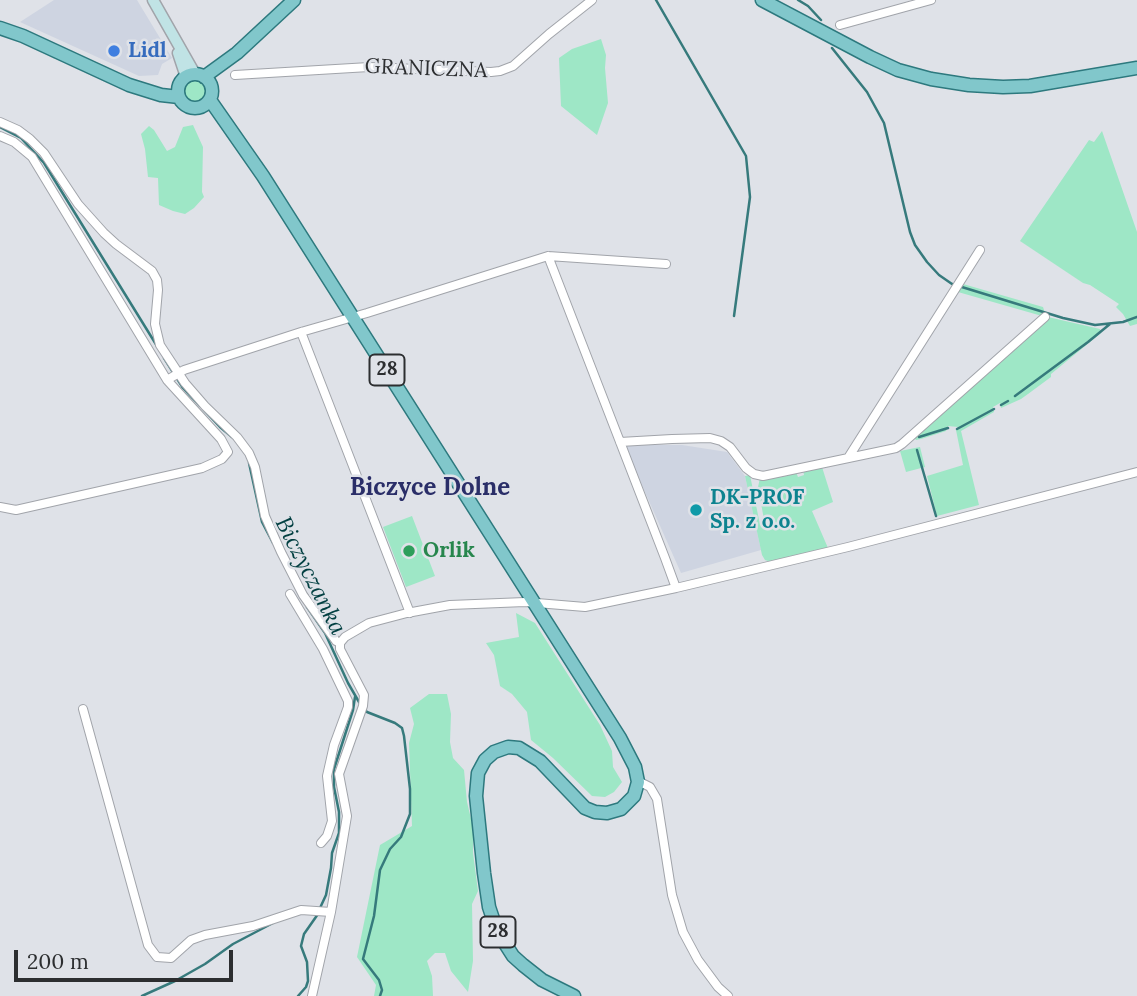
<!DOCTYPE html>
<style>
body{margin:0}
#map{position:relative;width:1137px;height:996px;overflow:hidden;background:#dfe2e8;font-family:Lora,serif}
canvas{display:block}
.scale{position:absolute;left:14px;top:950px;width:219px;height:32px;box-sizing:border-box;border:4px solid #2c2e30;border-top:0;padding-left:9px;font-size:21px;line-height:24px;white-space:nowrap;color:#2c2e30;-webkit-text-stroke:5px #dfe2e8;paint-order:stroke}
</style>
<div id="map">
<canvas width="1137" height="996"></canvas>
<div class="scale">200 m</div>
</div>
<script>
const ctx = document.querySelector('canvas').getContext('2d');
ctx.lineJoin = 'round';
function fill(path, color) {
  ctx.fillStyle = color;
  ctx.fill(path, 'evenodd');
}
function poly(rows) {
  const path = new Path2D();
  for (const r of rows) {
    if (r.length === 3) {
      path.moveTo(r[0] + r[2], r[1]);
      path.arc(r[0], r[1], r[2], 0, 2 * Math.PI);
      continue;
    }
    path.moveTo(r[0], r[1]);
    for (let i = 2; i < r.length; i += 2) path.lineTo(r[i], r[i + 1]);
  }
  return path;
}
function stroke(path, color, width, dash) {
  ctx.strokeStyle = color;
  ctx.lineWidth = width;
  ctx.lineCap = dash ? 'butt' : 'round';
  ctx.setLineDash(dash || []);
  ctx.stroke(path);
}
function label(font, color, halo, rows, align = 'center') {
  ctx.font = font + ' Lora,serif';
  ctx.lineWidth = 5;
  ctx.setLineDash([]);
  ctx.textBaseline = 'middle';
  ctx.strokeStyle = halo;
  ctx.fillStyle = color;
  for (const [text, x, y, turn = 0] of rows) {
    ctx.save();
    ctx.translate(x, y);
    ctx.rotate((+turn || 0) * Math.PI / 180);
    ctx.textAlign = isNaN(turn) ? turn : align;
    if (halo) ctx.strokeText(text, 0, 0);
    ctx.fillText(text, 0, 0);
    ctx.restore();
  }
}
fill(poly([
 [54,0,137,0,172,58,162,64,158,75,139,76,20,22],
 [624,445,682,445,727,452,745,476,761,550,681,573]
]), '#ced4e1');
fill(poly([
 [601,39,606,55,605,68,608,103,597,135,561,106,559,58,572,49],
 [196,92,12],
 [193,125,203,147,202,192,204,197,194,208,185,214,173,211,159,205,158,178,148,177,145,149,141,134,149,126,154,130,167,151,175,147,183,127],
 [1102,131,1137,232,1137,324,1130,326,1123,314,1116,307,1119,304,1090,285,1083,283,1020,241,1089,140,1094,142],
 [963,284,1043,307,1044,310,1042,316,958,292],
 [1048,317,1100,329,1101,333,1051,374,1051,377,1028,394,1021,399,1001,408,1000,403,993,407,994,412,961,431,979,505,937,516,927,476,963,465,956,430,958,427,948,426,946,431,921,439,916,440,913,436,1039,328],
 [920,447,925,467,906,472,900,451],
 [822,467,833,502,812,511,828,548,771,562,765,560,762,555,745,476,750,475,760,525,765,525,758,487,760,478,796,472,798,477,804,475,803,470],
 [412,516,435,576,406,587,383,527],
 [516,613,535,623,600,725,612,751,613,767,622,782,614,792,605,797,592,796,553,758,531,740,527,712,512,694,500,686,494,655,486,643,519,637],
 [429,694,447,694,451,714,450,742,453,758,464,770,467,802,473,827,473,853,478,891,472,904,473,961,468,992,451,971,445,953,435,953,427,961,432,976,433,996,374,996,376,985,357,957,380,845,412,826,409,743,414,724,410,708]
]), '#9ee7c6');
stroke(poly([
 [656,0,746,156,750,197,734,316],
 [798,0,808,6,821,20],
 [832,48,867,92,884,123,910,232,915,245,927,262,939,275,952,284,1063,318,1095,325,1123,322,1137,317],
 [0,127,21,138,44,163,157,346],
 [164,358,183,388,200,406],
 [1015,396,1088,342,1110,324],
 [1001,405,1008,401],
 [204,410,220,427,232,437],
 [957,429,994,409],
 [919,437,948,428],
 [917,450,936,516],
 [249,463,262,522,273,543],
 [307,607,325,633,348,683,359,702,367,712,395,723,402,728,404,736,410,789,410,814,401,837,390,849,380,870,374,916,363,959,379,980,382,990,380,996],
 [320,908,326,895,331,868,332,853,339,833,339,812,334,787,334,769,353,710,355,697],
 [142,996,175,981,205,964,233,944,273,923],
 [298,996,306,987,308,981,307,962,301,946,304,934,318,914]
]), '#367a7c', 2.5);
const minor = poly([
 [840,25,931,0],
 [235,75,369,67,491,72,500,71,513,66,549,34,592,0],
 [0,122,18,130,30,139,44,153,78,204,104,233,116,244,152,271,157,280,158,290,155,324,160,345,185,383,205,406,237,437,249,453,255,467,265,516,281,552,303,595,336,641,340,643],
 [0,136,14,142,32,157,167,380,221,439,228,452,222,459,202,468,16,510,0,507],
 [548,256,665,558,676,588],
 [301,332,410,613],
 [167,380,184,370,301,332,367,313,548,256,666,264],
 [620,442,672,439,710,438,721,441,730,447,746,468,754,474,763,476,896,448,902,444,1045,317],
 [848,458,980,250],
 [290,594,323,649,348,701,348,707,334,745,327,776,332,821,327,836,321,843],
 [83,709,148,945,157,957,171,958,191,940,205,935,253,926,301,910,331,912],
 [638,781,650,787,657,799,672,895,683,932,698,960,718,987,728,996],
 [312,996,331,912,347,816,339,774,363,706,364,695,340,649,340,643,345,637,369,623,407,613,450,605,525,602,585,607,676,588,848,547,1137,472]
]);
const secondary = poly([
 [153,0,195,74],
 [178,53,186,77]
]);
const primary = poly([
 [762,0,870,57,898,70,931,79,969,85,1003,87,1030,86,1137,68],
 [0,28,23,36,129,85,161,95,179,97],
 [195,91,17],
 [204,77,237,53,294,0],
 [210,100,263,176,620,738,635,767,638,782,634,796,621,809,607,813,595,812,585,808,540,761,519,748,508,747,494,752,485,760,478,773,476,796,484,873,489,907,497,931,513,956,523,965,542,980,574,996]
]);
stroke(minor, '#a1a4aa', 10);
stroke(secondary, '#a1a4aa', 13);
stroke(primary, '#2d797e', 15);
stroke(minor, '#fff', 8);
stroke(secondary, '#c0e3e5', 10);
stroke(primary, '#81c7cb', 12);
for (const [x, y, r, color] of [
 [114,51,7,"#3f7fe0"],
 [696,510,7,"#0f9aa8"],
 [409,551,7,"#2e9e5b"]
]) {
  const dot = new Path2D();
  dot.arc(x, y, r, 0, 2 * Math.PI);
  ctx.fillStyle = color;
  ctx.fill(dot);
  stroke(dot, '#dfe2e8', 2.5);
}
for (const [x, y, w] of [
 [387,370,35],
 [498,932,35]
]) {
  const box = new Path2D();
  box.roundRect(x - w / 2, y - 15.5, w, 31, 5);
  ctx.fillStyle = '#dfe2e8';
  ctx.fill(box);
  stroke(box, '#2c2e30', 2);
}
label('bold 19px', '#2c2e30', null, [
 ["28",387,370],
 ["28",498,932]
]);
label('bold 21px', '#366cbe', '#dfe2e8', [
 ["Lidl",128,51]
], 'left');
label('21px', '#2c2e30', '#dfe2e8', [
 ["GRANICZNA",426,69,2]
]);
label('bold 21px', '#0d838f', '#dfe2e8', [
 ["DK-PROF",710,498],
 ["Sp. z o.o.",710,522]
], 'left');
label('bold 21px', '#27864d', '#dfe2e8', [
 ["Orlik",423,551]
], 'left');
label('italic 23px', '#023f41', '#dfe2e8', [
 ["Biczyczanka",310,576,63]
]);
label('bold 24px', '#2a2e68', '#dfe2e8', [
 ["Biczyce Dolne",430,488]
]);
</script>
